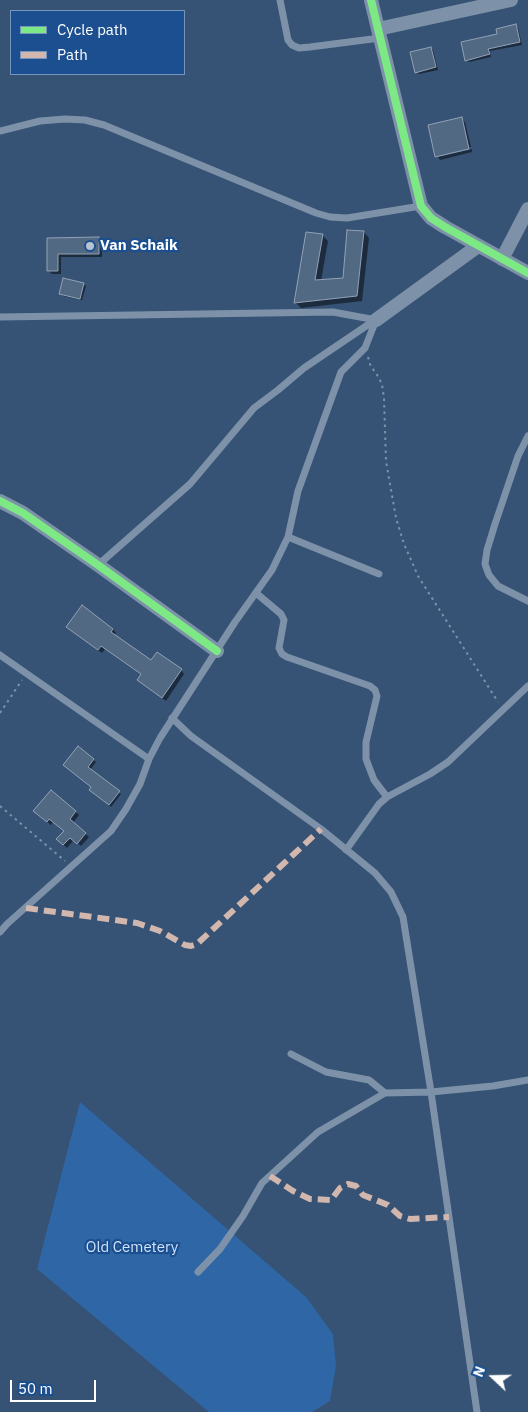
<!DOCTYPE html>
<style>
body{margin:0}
#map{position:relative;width:528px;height:1412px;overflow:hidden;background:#365274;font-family:"IBM Plex Sans",sans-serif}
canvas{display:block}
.legend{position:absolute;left:10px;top:10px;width:175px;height:65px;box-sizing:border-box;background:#1b4f8f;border:1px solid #7695bc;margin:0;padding:6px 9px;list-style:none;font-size:15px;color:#fff}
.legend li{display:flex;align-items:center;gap:10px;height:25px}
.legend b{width:25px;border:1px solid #7695bc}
.north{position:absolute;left:468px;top:1352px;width:50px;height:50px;-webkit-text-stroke:4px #1b4f8f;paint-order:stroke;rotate:291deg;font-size:14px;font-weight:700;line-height:20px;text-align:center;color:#fff}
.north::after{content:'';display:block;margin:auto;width:18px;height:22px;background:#fff;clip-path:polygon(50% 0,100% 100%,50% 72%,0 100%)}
.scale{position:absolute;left:10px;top:1380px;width:86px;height:22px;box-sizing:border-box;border:2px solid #fff;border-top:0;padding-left:6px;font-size:15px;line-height:18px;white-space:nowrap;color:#fff;-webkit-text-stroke:4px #1b4f8f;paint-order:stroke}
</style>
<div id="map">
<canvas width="528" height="1412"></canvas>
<ul class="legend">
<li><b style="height:6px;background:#7ce984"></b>Cycle path</li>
<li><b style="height:6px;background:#d1b7ad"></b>Path</li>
</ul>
<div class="north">N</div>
<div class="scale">50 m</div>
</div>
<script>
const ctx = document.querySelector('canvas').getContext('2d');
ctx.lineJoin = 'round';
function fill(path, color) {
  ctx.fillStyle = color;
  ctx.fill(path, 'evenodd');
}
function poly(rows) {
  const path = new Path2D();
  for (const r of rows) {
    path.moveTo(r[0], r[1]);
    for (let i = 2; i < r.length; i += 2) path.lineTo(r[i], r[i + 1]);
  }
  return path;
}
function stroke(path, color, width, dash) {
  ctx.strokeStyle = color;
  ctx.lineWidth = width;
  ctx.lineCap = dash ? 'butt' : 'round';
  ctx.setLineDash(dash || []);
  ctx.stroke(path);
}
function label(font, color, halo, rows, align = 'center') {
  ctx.font = font + ' "IBM Plex Sans",sans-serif';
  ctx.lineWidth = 4.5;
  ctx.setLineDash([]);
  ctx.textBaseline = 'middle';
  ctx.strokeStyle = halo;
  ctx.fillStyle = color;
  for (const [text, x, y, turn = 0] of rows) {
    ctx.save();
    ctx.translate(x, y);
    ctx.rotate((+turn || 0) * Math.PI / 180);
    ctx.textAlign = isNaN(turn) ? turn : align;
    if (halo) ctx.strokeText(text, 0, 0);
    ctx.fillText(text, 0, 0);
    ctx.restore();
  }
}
fill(poly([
 [80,1102,306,1297,333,1334,336,1366,330,1401,312,1412,209,1412,37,1269]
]), '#2f66a5');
fill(poly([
 [516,26,518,28,522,45,490,51,491,57,469,62,466,60,498,35],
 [431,48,433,50,438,70,419,74,416,72],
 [461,118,465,122,471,147,437,155,437,157,436,156],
 [472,149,472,152,440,160,438,157],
 [364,232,369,238,362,301,301,308,295,302,307,233,323,236,328,241,321,281,345,279],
 [99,238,102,242,102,257,61,257,61,274,52,274,48,270,48,239],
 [83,284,86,286,82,300,63,296,61,293],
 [113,629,116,633,114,636,152,662,181,670,184,674,166,701,138,680,143,675,105,649,102,653,71,630],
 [78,748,96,762,90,770,121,794,111,807,93,792,93,787],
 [76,812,79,815,73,823,89,837,81,846,74,840,67,848,58,839,65,831,53,822,51,825,38,815]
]), '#0007');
const building = poly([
 [516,24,520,42,488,49,490,54,465,61,461,42,497,34,496,29,516,24],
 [431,47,436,67,415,73,410,52,431,47],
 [462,117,469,149,435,157,428,125,462,117],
 [347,230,364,231,357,296,294,303,306,232,323,234,315,280,343,278,347,230],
 [99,237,99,254,58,254,58,271,47,271,47,238,99,237],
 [63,278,84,283,80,299,59,294,63,278],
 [82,605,113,629,111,632,151,660,157,652,182,669,162,698,137,680,141,674,101,646,98,650,66,627,82,605],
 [78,746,94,759,88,767,120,791,109,805,89,790,91,787,63,765,78,746],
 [51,790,76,811,70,819,86,833,77,844,70,838,63,845,56,839,64,831,49,819,47,822,33,811,51,790]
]);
fill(building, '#526984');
stroke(building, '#92a2b6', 1);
stroke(poly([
 [368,357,371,367,376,373,382,384,384,398,386,461,396,518,404,544,418,576,498,702],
 [0,713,22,680],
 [0,806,65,861]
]), '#7d92a8', 2, [2.5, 4]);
stroke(poly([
 [280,0,288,40,292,45,299,48,310,47,380,38],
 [0,131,40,121,65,119,85,120,104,125,316,213,330,217,347,218,421,206],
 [0,317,333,312,376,320],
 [528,436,518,456,495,524,487,550,485,564,489,575,498,586,528,601],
 [288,537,379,574],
 [98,565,190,484,254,408,278,390,304,368,375,320],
 [256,593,281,614,284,620,279,648,282,654,287,657,370,686,375,690,377,696,366,742,366,759,374,780,387,797],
 [0,655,149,759],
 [172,718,191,736,321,829,375,873,391,892,403,917,431,1092,477,1412],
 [346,850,379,804,387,797,430,774,448,762,528,686],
 [0,932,7,924,111,831,126,809,140,784,149,759,160,738,235,622,272,570,288,537,298,491,341,372,365,348,376,320],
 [291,1054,326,1072,369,1080,385,1093],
 [198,1272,220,1249,243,1216,262,1183,318,1132,385,1093,431,1092,493,1086,528,1080]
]), '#7d92a8', 7);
stroke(poly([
 [371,0,421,206,431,218,445,227,528,273],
 [378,29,511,0],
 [502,259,528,209],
 [376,320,478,246],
 [0,501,23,513,98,565,217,651]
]), '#7d92a8', 14);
stroke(poly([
 [26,908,137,923,160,931,185,945,191,946,197,944,321,829],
 [270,1176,293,1191,310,1199,331,1200,340,1188,348,1184,356,1186,363,1195,388,1205,400,1216,410,1219,449,1217]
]), '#d1b7ad', 6, [12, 6]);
stroke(poly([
 [371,0,421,206,431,218,445,227,528,273],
 [0,501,23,513,98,565,217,651]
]), '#7ce984', 8);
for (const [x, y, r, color] of [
 [90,246,5,"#b9c2ce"]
]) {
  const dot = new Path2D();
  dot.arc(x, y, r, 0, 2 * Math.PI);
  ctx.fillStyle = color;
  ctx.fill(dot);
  stroke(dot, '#1b4f8f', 2);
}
label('bold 15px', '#fff', '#1b4f8f', [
 ["Van Schaik",100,246]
], 'left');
label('15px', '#cfe3fa', '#1b4f8f', [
 ["Old Cemetery",132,1248]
]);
</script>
